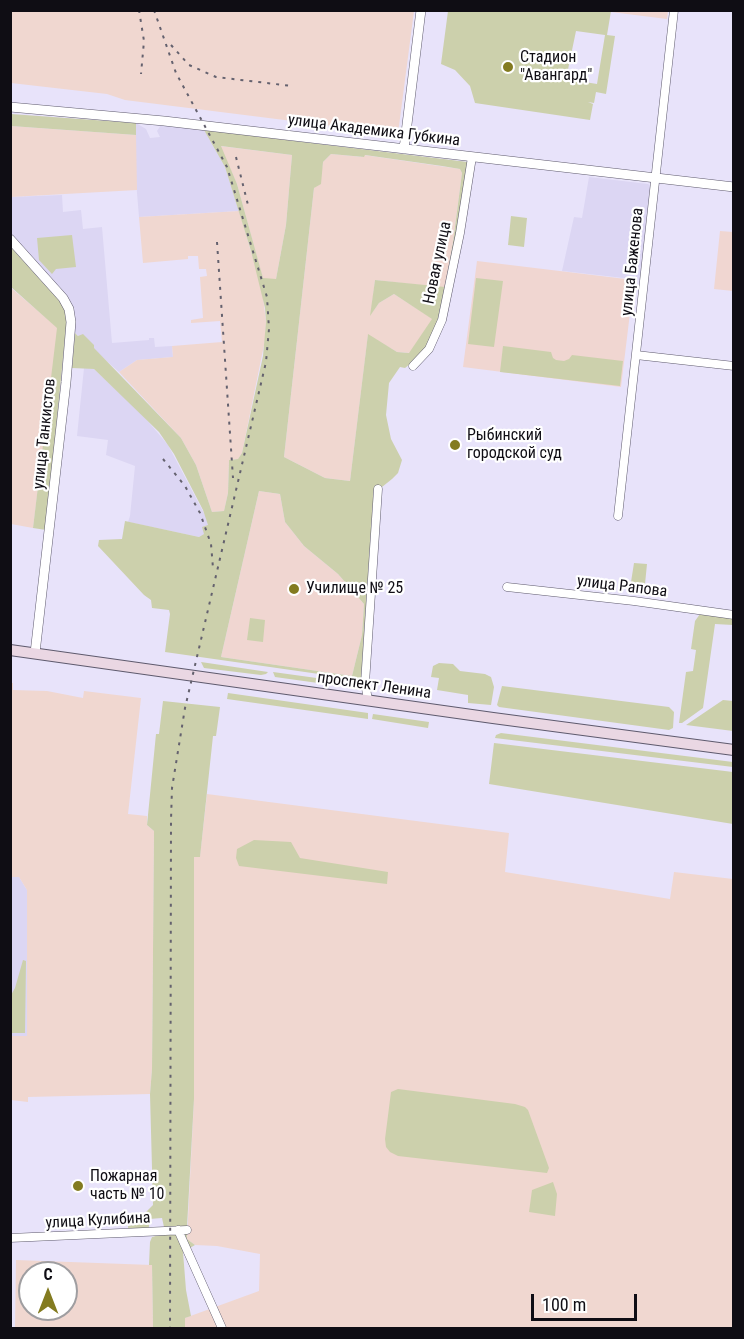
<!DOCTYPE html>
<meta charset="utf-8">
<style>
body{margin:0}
#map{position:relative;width:744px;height:1339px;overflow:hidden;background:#e8e3fa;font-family:"Roboto Condensed",sans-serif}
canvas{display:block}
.frame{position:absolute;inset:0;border:12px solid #0f0d14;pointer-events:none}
.north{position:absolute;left:18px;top:1261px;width:60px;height:60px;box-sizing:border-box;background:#fff;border:2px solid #9f9ea1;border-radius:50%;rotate:0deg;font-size:16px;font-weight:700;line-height:24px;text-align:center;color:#0f0d14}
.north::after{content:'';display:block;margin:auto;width:21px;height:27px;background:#837b20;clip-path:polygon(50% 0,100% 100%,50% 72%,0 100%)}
.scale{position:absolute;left:531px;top:1294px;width:106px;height:27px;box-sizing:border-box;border:3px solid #0f0d14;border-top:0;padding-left:8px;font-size:18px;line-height:21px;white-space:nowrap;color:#0f0d14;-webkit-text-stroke:4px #fff;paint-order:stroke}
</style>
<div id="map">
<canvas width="744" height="1339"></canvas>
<div class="frame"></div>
<div class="north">С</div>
<div class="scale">100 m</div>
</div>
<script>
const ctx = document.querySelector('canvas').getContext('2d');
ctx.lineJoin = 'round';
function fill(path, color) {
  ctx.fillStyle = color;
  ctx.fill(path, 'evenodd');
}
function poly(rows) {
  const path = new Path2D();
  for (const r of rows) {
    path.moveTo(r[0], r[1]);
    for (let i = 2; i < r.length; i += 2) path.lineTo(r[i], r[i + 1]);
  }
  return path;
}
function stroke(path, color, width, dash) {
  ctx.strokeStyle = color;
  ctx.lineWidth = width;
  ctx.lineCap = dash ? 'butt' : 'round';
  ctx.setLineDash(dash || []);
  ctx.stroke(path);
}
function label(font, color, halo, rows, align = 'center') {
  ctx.font = font + ' "Roboto Condensed",sans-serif';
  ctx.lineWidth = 4.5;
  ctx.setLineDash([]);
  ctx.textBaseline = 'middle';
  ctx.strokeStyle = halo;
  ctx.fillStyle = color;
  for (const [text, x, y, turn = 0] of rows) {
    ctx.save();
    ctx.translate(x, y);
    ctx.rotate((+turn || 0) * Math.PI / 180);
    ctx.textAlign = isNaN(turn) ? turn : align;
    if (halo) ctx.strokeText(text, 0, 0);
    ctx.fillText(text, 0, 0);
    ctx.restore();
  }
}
fill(poly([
 [136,123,146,129,150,138,160,137,157,131,161,125,204,130,225,167,239,211,139,217,136,181],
 [589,177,648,184,651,186,641,280,562,271,574,217,582,218],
 [62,195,63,212,81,210,83,229,102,227,112,343,149,340,149,338,154,338,155,347,172,346,173,357,137,360,119,372,75,333,74,310,69,299,11,233,11,197],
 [84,368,94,369,141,413,168,445,206,517,208,525,204,534,199,537,128,522,130,516,135,466,106,455,108,440,77,436],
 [11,877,19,877,27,890,27,1036,11,1036]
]), '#dcd6f3');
fill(poly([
 [11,10,414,11,399,126,396,134,125,100,107,94,11,83],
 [11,126,136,135,137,190,11,197],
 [220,146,292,155,286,225,276,279,263,279,237,184],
 [331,154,363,157,364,155,460,169,462,173,453,242,445,288,375,280,371,314,379,303,394,294,433,319,410,353,397,352,368,335,350,481,325,478,284,457,314,188,320,181,323,162],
 [239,211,262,289,266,322,265,340,242,453,238,459,229,460,228,493,224,511,212,512,196,465,181,438,119,372,137,360,173,357,172,346,222,342,220,321,191,323,191,320,203,318,200,277,207,276,206,269,199,269,198,256,188,256,188,259,143,263,139,217],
 [10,287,58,328,33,528,11,524],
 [11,683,13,683,13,690,47,691,83,698,84,691,141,698,128,814,147,816,147,825,154,831,152,1069,150,1094,28,1097,28,1102,11,1100,10,1036,27,1036,27,890,19,877,10,877],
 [207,794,509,833,505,872,670,899,674,872,733,879,733,1328,185,1328,185,1318,259,1291,260,1254,217,1246,195,1245,187,1239,194,1099,194,857,200,856],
 [16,1260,152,1265,153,1328,15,1328],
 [30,1273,66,1273,66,1309,30,1309]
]), '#f0d7d0');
fill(poly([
 [611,10,668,11,667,19,611,12],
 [720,231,733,232,733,291,714,289],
 [477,261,634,280,621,387,463,367],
 [259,491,280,494,285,522,304,546,338,574,364,604,362,635,352,676,221,657]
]), '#f0d6d1');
fill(poly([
 [448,11,611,11,607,35,615,36,606,94,596,92,594,103,588,102,593,104,590,120,475,103,470,86,455,70,441,64],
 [576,31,605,35,597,84,566,79],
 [11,114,136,123,136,135,11,126],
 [204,130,468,162,462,207,438,319,426,347,410,364,405,368,400,367,389,383,386,415,391,439,402,460,398,473,392,479,382,487,374,487,361,680,165,652,170,614,169,610,152,608,151,600,144,595,98,546,99,540,122,539,125,521,199,537,204,534,202,527,208,525,203,510,174,454,159,432,94,369,72,368,75,333,78,336,83,334,94,345,94,348,181,438,196,465,212,512,224,511,228,493,229,460,238,459,242,453,263,356,266,322,265,308,251,251,225,167],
 [221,146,292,155,286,225,276,279,263,278,237,184],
 [331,154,364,157,365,155,442,166,460,169,462,173,453,242,445,287,375,280,370,316,379,303,394,294,432,319,409,353,397,352,368,334,350,481,325,478,284,457,314,188,321,184,323,162],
 [259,491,280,494,285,522,304,546,338,574,364,604,362,635,352,676,221,657],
 [511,216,527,218,524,247,508,245],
 [72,235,76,267,56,269,52,274,39,260,37,238],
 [10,246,64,306,67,318,46,530,33,528,57,328,11,287],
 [476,278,503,281,494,347,468,344],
 [503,346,551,352,553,358,556,360,564,361,569,359,572,355,623,361,620,386,500,372],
 [634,563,647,564,645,584,631,582],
 [700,614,733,617,733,625,715,624,703,708,682,723,679,723,686,672,693,671,696,650,691,649,695,621],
 [250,618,265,620,263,642,247,640],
 [201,662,268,672,266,674,261,675,204,668],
 [439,663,453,664,460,671,485,674,491,677,494,687,491,705,468,703,468,695,437,690,439,678,431,677,433,666],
 [273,672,360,684,354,688,275,677],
 [502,686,669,707,674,712,673,728,669,730,499,707,497,705],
 [228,693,368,713,368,719,227,699],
 [723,700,733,701,733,731,686,725],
 [163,701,220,707,216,736,213,736,200,857,194,857,194,1099,187,1227,164,1227,162,1218,149,1219,149,1229,128,1231,128,1226,133,1225,153,1205,150,1094,152,1069,154,831,147,825,156,734,159,734],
 [373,714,429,722,428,728,372,719],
 [501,733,733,762,733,767,495,738,496,735],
 [494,743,733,772,733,824,489,784],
 [254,840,291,842,300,858,388,872,387,884,239,866,236,858,237,849],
 [23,960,26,961,25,1033,11,1033,11,995,15,988],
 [398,1089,515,1104,525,1107,528,1110,549,1168,547,1173,398,1156,390,1152,386,1147,385,1139,391,1092],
 [553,1182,557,1194,555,1216,529,1212,532,1190],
 [163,1234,187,1234,187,1239,195,1245,183,1252,186,1290,191,1316,185,1318,185,1328,153,1328,152,1265,149,1265,150,1242,152,1237]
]), '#ccd0ac');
const minor = poly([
 [636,355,734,366],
 [413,366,429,349,442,320,460,233,472,157],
 [618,516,674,10],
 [507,587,634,601,734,615],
 [368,700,365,683,378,489],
 [178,1230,222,1328],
 [10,1238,187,1230]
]);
const tertiary = poly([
 [10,107,164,121,734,187],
 [404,149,421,10],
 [10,239,63,298,69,309,71,322,66,382,35,653]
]);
const secondary = poly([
 [10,650,493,718,734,750]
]);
stroke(minor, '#5e5a6d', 9);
stroke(tertiary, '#5e5a6d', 10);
stroke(secondary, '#5e5a6d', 12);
stroke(minor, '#fff', 8);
stroke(tertiary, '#fff', 9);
stroke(secondary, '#ead7e3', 10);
stroke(poly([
 [139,10,144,41,141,74],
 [154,10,176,73,227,167,267,297,269,329,266,362,185,708,172,788,171,820,170,1328],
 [171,45,189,65,216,77,292,86],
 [236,157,249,209],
 [217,242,233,478],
 [163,459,185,486,200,513,211,544,213,568]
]), '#64616e', 2, [3, 6]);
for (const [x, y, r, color] of [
 [508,67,6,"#837b20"],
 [455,445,6,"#837b20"],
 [294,589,6,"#837b20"],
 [78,1186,6,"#837b20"]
]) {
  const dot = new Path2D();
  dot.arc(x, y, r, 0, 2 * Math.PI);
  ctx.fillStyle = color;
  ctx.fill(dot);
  stroke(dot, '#fff', 2);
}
label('16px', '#0f0d14', '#fff', [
 ["Стадион",520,58],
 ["\"Авангард\"",520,76],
 ["Рыбинский",467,436],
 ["городской суд",467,454],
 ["Училище № 25",306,589],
 ["Пожарная",90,1177],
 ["часть № 10",90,1195]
], 'left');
label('16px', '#0f0d14', '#fff', [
 ["улица Академика Губкина",374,131,7],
 ["улица Баженова",633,262,-84],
 ["Новая улица",438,263,-78],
 ["улица Танкистов",45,434,-84],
 ["улица Рапова",622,587,7],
 ["проспект Ленина",374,686,8],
 ["улица Кулибина",98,1221,-3]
]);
</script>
